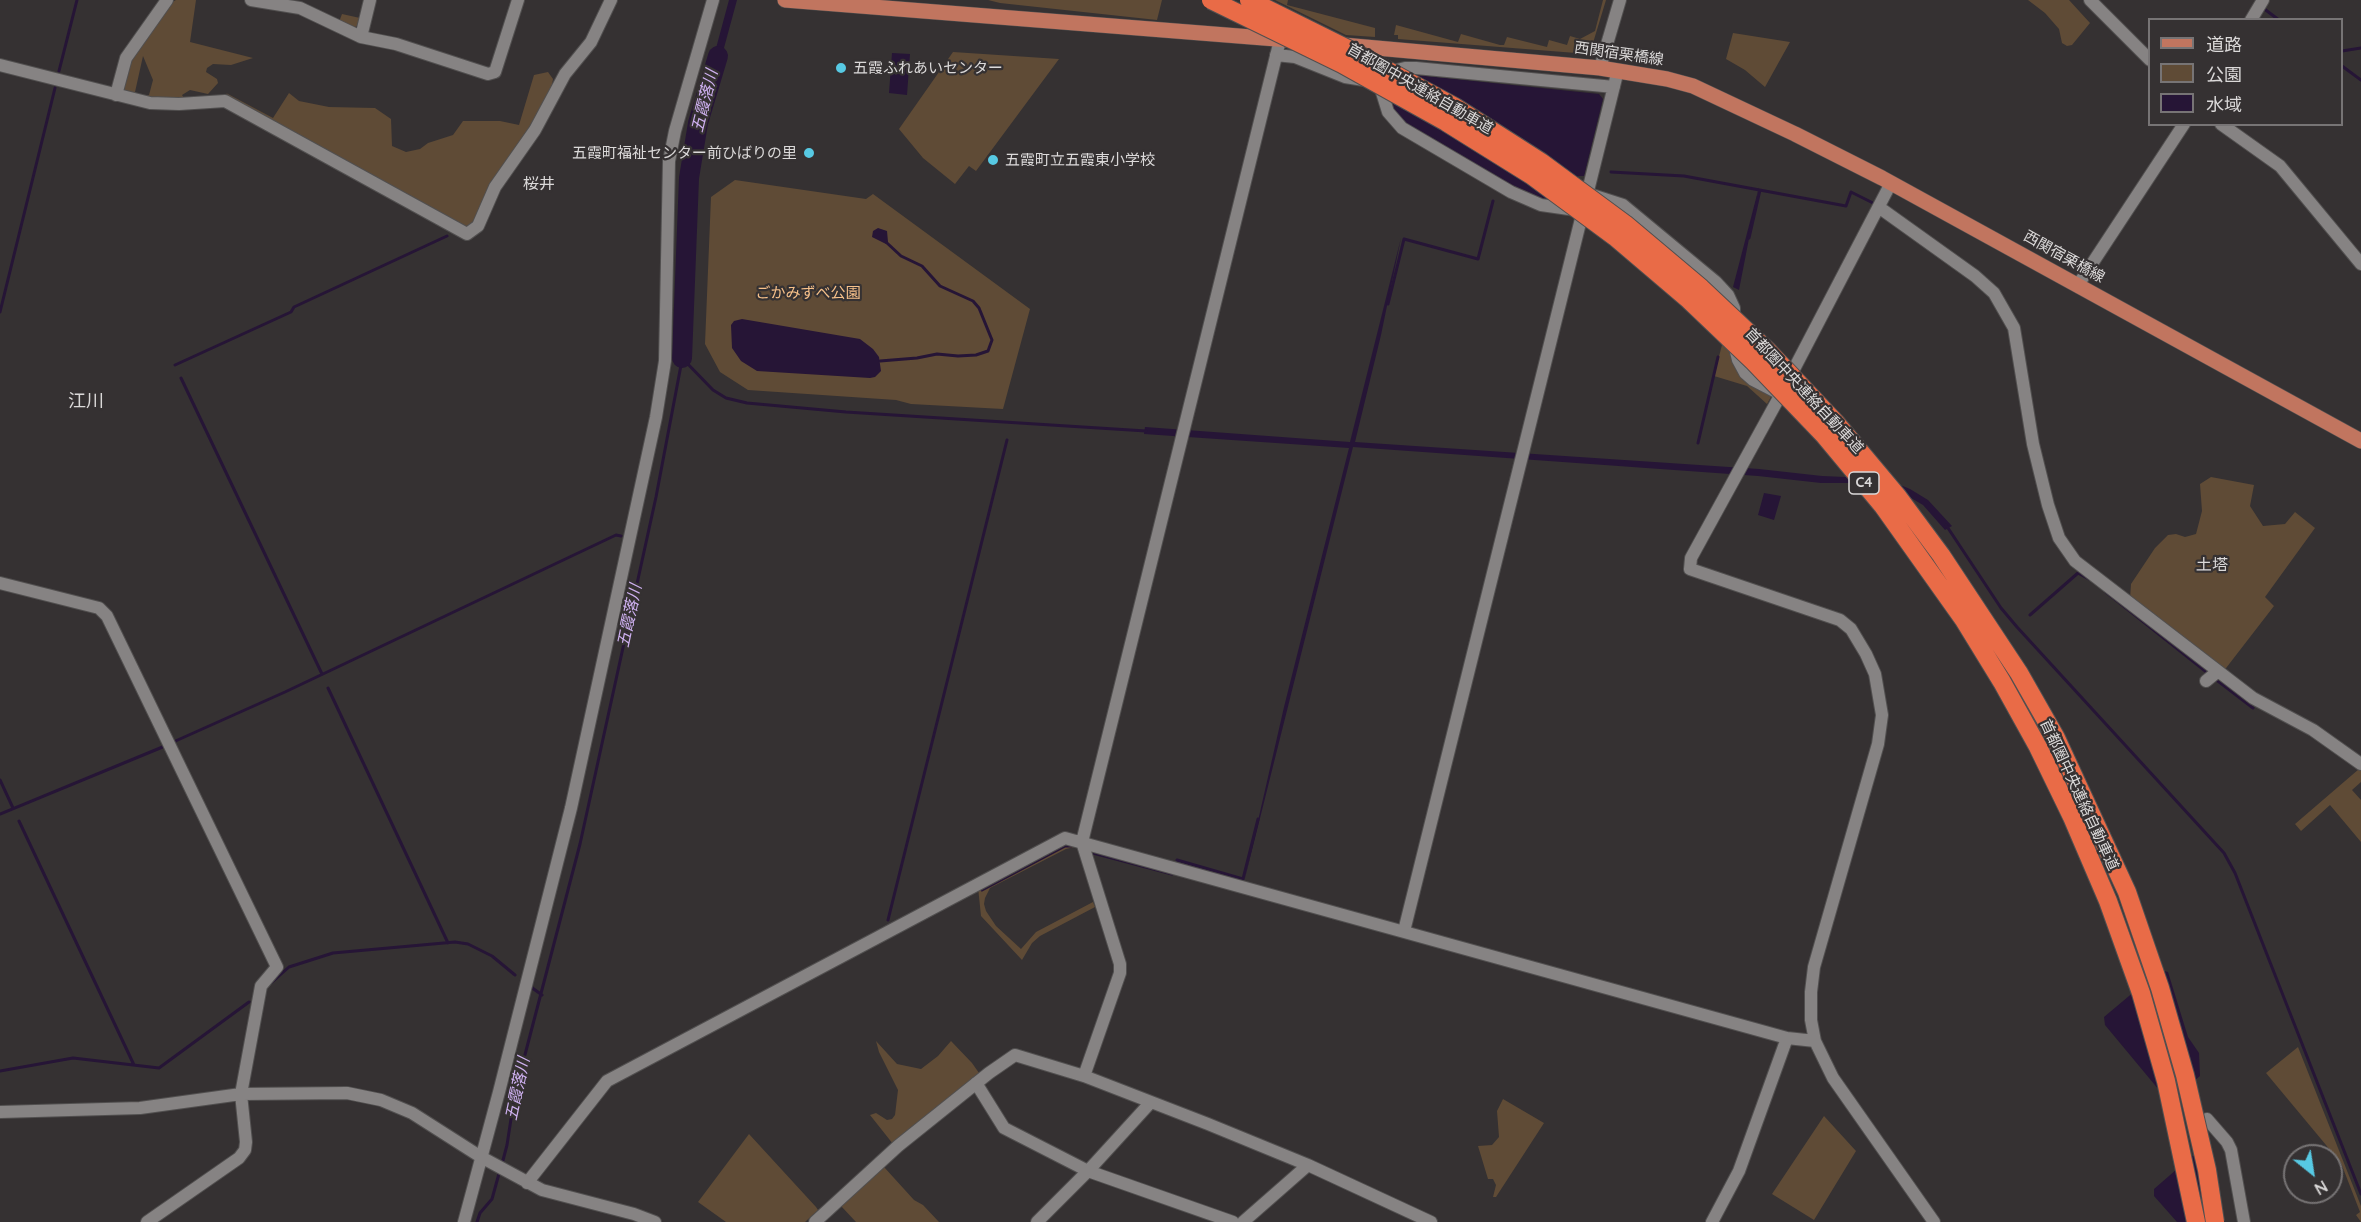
<!DOCTYPE html>
<meta charset="utf-8">
<style>
body{margin:0}
#map{position:relative;width:2361px;height:1222px;overflow:hidden;background:#353132;font-family:Quicksand,"Noto Sans JP",sans-serif}
canvas{display:block}
.legend{position:absolute;left:2148px;top:18px;width:195px;height:108px;box-sizing:border-box;background:#353132;border:2px solid #777475;margin:0;padding:8px 10px;list-style:none;font-size:18px;color:#dbd9d9}
.legend li{display:flex;align-items:center;gap:12px;height:30px}
.legend b{width:30px;border:2px solid #777475}
.north{position:absolute;left:2283px;top:1144px;width:60px;height:60px;box-sizing:border-box;background:#353132;border:2px solid #777475;border-radius:50%;rotate:150deg;font-size:16px;font-weight:700;line-height:24px;text-align:center;color:#dbd9d9}
.north::after{content:'';display:block;margin:auto;width:21px;height:27px;background:#57c9e3;clip-path:polygon(50% 0,100% 100%,50% 72%,0 100%)}
</style>
<div id="map">
<canvas width="2361" height="1222"></canvas>
<ul class="legend">
<li><b style="height:8px;background:#c1755f"></b>道路</li>
<li><b style="height:16px;background:#5f4b36"></b>公園</li>
<li><b style="height:16px;background:#261536"></b>水域</li>
</ul>
<div class="north">N</div>
</div>
<script>
const ctx = document.querySelector('canvas').getContext('2d');
ctx.lineJoin = 'round';
function fill(path, color) {
  ctx.fillStyle = color;
  ctx.fill(path, 'evenodd');
}
function poly(rows) {
  const path = new Path2D();
  for (const r of rows) {
    path.moveTo(r[0], r[1]);
    for (let i = 2; i < r.length; i += 2) path.lineTo(r[i], r[i + 1]);
  }
  return path;
}
function stroke(path, color, width, dash) {
  ctx.strokeStyle = color;
  ctx.lineWidth = width;
  ctx.lineCap = dash ? 'butt' : 'round';
  ctx.setLineDash(dash || []);
  ctx.stroke(path);
}
function label(font, color, halo, rows, align = 'center') {
  ctx.font = font + ' Quicksand,"Noto Sans JP",sans-serif';
  ctx.lineWidth = 4.5;
  ctx.setLineDash([]);
  ctx.textBaseline = 'middle';
  ctx.strokeStyle = halo;
  ctx.fillStyle = color;
  for (const [text, x, y, turn = 0] of rows) {
    ctx.save();
    ctx.translate(x, y);
    ctx.rotate((+turn || 0) * Math.PI / 180);
    ctx.textAlign = isNaN(turn) ? turn : align;
    if (halo) ctx.strokeText(text, 0, 0);
    ctx.fillText(text, 0, 0);
    ctx.restore();
  }
}
fill(poly([
 [176,0,196,0,190,42,253,58,231,65,213,64,207,68,206,72,217,79,218,83,208,94,190,90,182,95,184,98,179,102,125,94,122,86,127,64,172,2],
 [143,56,153,80,149,95,141,96,135,92],
 [988,0,1162,0,1157,20,1000,3],
 [1275,0,1288,0,1287,5,1375,28,1375,37,1346,35],
 [1603,0,1606,0,1593,43,1576,53,1398,39,1398,35,1394,35,1396,25,1458,42,1461,34,1500,45,1504,45,1507,37,1547,47,1549,40,1567,45,1570,36,1580,39,1595,31],
 [2028,0,2069,0,2090,23,2072,45,2067,46,2062,43,2059,29,2045,13],
 [342,14,360,18,359,24,354,28,339,22],
 [1733,33,1790,42,1765,87,1745,70,1726,59],
 [953,52,1059,59,976,171,969,166,955,184,923,158,899,129],
 [548,72,553,79,552,85,539,113,508,158,480,218,469,226,463,227,234,101,226,93,273,118,289,93,299,101,329,107,375,108,391,119,392,146,406,152,420,149,428,143,453,135,463,121,500,121,519,125,534,75],
 [735,180,866,199,873,194,1030,309,1003,409,911,404,896,400,748,390,720,372,705,344,711,197],
 [1723,341,1772,395,1767,404,1747,386,1714,376],
 [2211,477,2254,485,2250,506,2263,526,2285,524,2295,512,2315,528,2265,597,2274,606,2223,672,2130,599,2131,584,2155,548,2168,535,2176,534,2185,537,2196,534,2202,511,2200,484],
 [2359,769,2361,770,2361,782,2352,790,2361,800,2361,842,2330,805,2301,831,2295,824],
 [1064,843,1072,844,1074,847,1066,849,990,888,985,898,984,904,986,911,996,926,1021,949,1036,932,1093,902,1095,907,1040,936,1032,943,1022,960,981,916,978,887],
 [876,1041,897,1064,921,1069,938,1056,951,1041,972,1063,979,1073,893,1144,870,1115,876,1113,887,1120,892,1119,895,1115,898,1090,879,1052],
 [2298,1047,2361,1206,2361,1222,2356,1215,2360,1212,2341,1163,2266,1073],
 [1503,1099,1544,1123,1496,1197,1493,1197,1496,1185,1493,1179,1488,1179,1478,1146,1492,1145,1499,1137,1497,1111],
 [1824,1116,1856,1151,1814,1220,1772,1194],
 [749,1134,816,1207,818,1210,805,1222,726,1222,698,1202],
 [884,1167,914,1200,923,1205,939,1222,856,1222,841,1206]
]), '#5f4b36');
fill(poly([
 [729,0,737,0,715,81,708,78],
 [892,53,910,54,907,95,889,93],
 [1406,74,1599,94,1603,99,1584,176,1578,176,1580,197,1547,202,1500,182,1401,120,1393,110,1384,85],
 [1759,187,1739,290,1733,287],
 [878,228,887,231,888,242,886,244,872,237,873,231],
 [1401,238,1381,335,1355,442,1759,469,1822,476,1869,478,1893,482,1910,489,1928,500,1952,526,1945,530,1923,505,1894,488,1873,483,1821,483,1758,476,1353,447,1244,882,1284,707,1349,448,1144,434,1145,427,1350,442],
 [742,319,860,339,873,349,879,357,881,371,875,377,870,378,757,371,741,361,732,348,731,325,734,321],
 [1764,493,1781,496,1774,520,1758,515],
 [2160,970,2168,972,2188,1037,2199,1053,2200,1076,2169,1102,2105,1025,2104,1017],
 [2192,1156,2199,1156,2220,1222,2177,1222,2154,1196,2154,1189]
]), '#261536');
stroke(poly([
 [2263,8,2279,20],
 [2342,51,2361,48],
 [2342,66,2361,80],
 [59,71,77,0],
 [1611,172,1684,176,1846,206,1851,192,1873,203],
 [1749,238,1760,190],
 [1388,304,1404,239,1478,259,1493,201],
 [0,312,55,88],
 [682,358,713,390,726,398,747,403,846,412,1146,431],
 [880,361,917,358,937,354,958,356,976,355,988,351,992,340,979,308,973,301,940,286,922,266,901,256,887,243],
 [175,365,291,312,294,307,447,236],
 [181,378,322,674],
 [1698,443,1718,357],
 [1946,525,2001,608,2017,627,2224,853,2235,873,2361,1194],
 [2106,592,2209,674],
 [2030,615,2078,573,2089,579],
 [2214,678,2253,708],
 [328,688,448,943],
 [171,743,285,692,616,535,621,536],
 [0,780,13,808],
 [0,814,165,746],
 [19,821,134,1065],
 [1093,853,1172,874],
 [1177,860,1243,879,1258,819],
 [982,890,1065,846,1071,846],
 [888,920,1007,440],
 [271,983,289,967,333,953,455,942,468,944,492,956,515,975],
 [531,987,542,995],
 [0,1071,73,1058,159,1068,249,1002],
 [502,1164,507,1145,515,1093,580,844,656,497,682,360],
 [477,1222,480,1213,492,1199,500,1170]
]), '#261536', 3);
stroke(poly([
 [682,358,689,178,698,123,718,56]
]), '#261536', 20);
const minor = poly([
 [251,0,300,8,361,37,396,44,488,74,495,72,518,0],
 [2090,0,2150,60],
 [2251,20,2263,0],
 [361,37,370,0],
 [1276,55,1295,57,1345,77,1364,80],
 [0,65,150,103,179,104,225,101,467,234,478,226,495,187,535,130,565,74,591,42,611,0],
 [1600,68,1620,0],
 [1389,72,1405,68,1416,68,1614,87],
 [1379,83,1388,112,1402,128,1511,192,1541,205,1576,210],
 [116,95,126,58,167,0],
 [2221,124,2280,166,2361,264],
 [1589,194,1623,205,1716,282,1728,295,1734,308,1734,321],
 [1880,208,1975,276,1994,293,2014,328,2033,444,2048,505,2059,538,2075,561,2253,698,2313,730,2361,764],
 [2078,285,2184,124],
 [1734,344,1738,360,1745,373,1753,380,1778,393],
 [0,583,99,608,107,616,277,967,261,986,241,1094,246,1142,245,1150,239,1158,147,1222],
 [2206,681,2217,672],
 [1404,931,1618,70],
 [1815,1041,1811,1020,1811,992,1814,967,1878,744,1882,715,1875,674,1866,654,1851,629,1840,620,1690,569,1691,558,1781,394,1891,183],
 [1084,1076,1120,973,1120,964,1082,842,1280,40],
 [976,1083,1004,1128,1088,1171,1233,1222],
 [0,1112,140,1108,241,1094,347,1093,381,1100,412,1113,481,1157,542,1190,634,1214,655,1222],
 [2207,1119,2227,1142,2231,1150,2244,1222],
 [527,1183,607,1081,1065,838,1787,1038,1815,1041,1833,1078,1934,1222],
 [464,1222,499,1092,571,808,656,417,665,361,669,161,675,131,713,0],
 [815,1222,898,1146,989,1073,1015,1055,1084,1076,1208,1124,1308,1165,1431,1222],
 [1037,1222,1088,1171,1151,1102],
 [1243,1222,1308,1165],
 [1712,1222,1739,1171,1787,1038]
]);
const major = poly([
 [785,0,1289,40],
 [1343,45,1600,68,1667,79,1693,86,1795,134,1882,178,2361,441]
]);
stroke(minor, '#514f4f', 14);
stroke(major, '#514f4f', 16);
stroke(minor, '#868383', 12);
stroke(major, '#c1755f', 15);
const highwayBridge = poly([
 [1211,0,1342,64,1446,122,1531,175,1615,237,1689,300,1754,362,1824,435,1883,506,1964,620,2002,682,2038,747,2072,817,2108,901,2141,993,2166,1081,2196,1222],
 [1249,0,1350,50,1455,107,1541,162,1625,224,1701,288,1768,351,1836,423,1898,497,1941,555,2019,673,2056,738,2127,892,2160,988,2185,1075,2207,1170,2215,1222]
]);
stroke(highwayBridge, '#514f4f', 20, []);
stroke(highwayBridge, '#e96b47', 18);
for (const [x, y, r, color] of [
 [841,68,6,"#57c9e3"],
 [809,153,6,"#57c9e3"],
 [993,160,6,"#57c9e3"]
]) {
  const dot = new Path2D();
  dot.arc(x, y, r, 0, 2 * Math.PI);
  ctx.fillStyle = color;
  ctx.fill(dot);
  stroke(dot, '#353132', 2);
}
for (const [x, y, w] of [
 [1864,483,30]
]) {
  const box = new Path2D();
  box.roundRect(x - w / 2, y - 11, w, 22, 4.5);
  ctx.fillStyle = '#353132';
  ctx.fill(box);
  stroke(box, '#dbd9d9', 1.5);
}
label('bold 14px', '#dbd9d9', null, [
 ["C4",1864,483]
]);
label('15px', '#dbd9d9', '#353132', [
 ["西関宿栗橋線",1619,54,8],
 ["首都圏中央連絡自動車道",1420,89,30],
 ["西関宿栗橋線",2064,257,29],
 ["首都圏中央連絡自動車道",1804,391,47],
 ["首都圏中央連絡自動車道",2079,795,65]
]);
label('15px', '#dbd9d9', '#353132', [
 ["五霞ふれあいセンター",853,68],
 ["五霞町福祉センター前ひばりの里",797,153,"right"],
 ["五霞町立五霞東小学校",1005,160]
], 'left');
label('15px', '#f7c18a', '#353132', [
 ["ごかみずべ公園",808,293]
]);
label('italic 16px', '#cfb1f1', '#353132', [
 ["五霞落川",705,101,-76],
 ["五霞落川",630,616,-78],
 ["五霞落川",518,1089,-78]
]);
label('16px', '#dbd9d9', '#353132', [
 ["桜井",539,184],
 ["土塔",2212,565]
]);
label('18px', '#dbd9d9', '#353132', [
 ["江川",86,402]
]);
</script>
